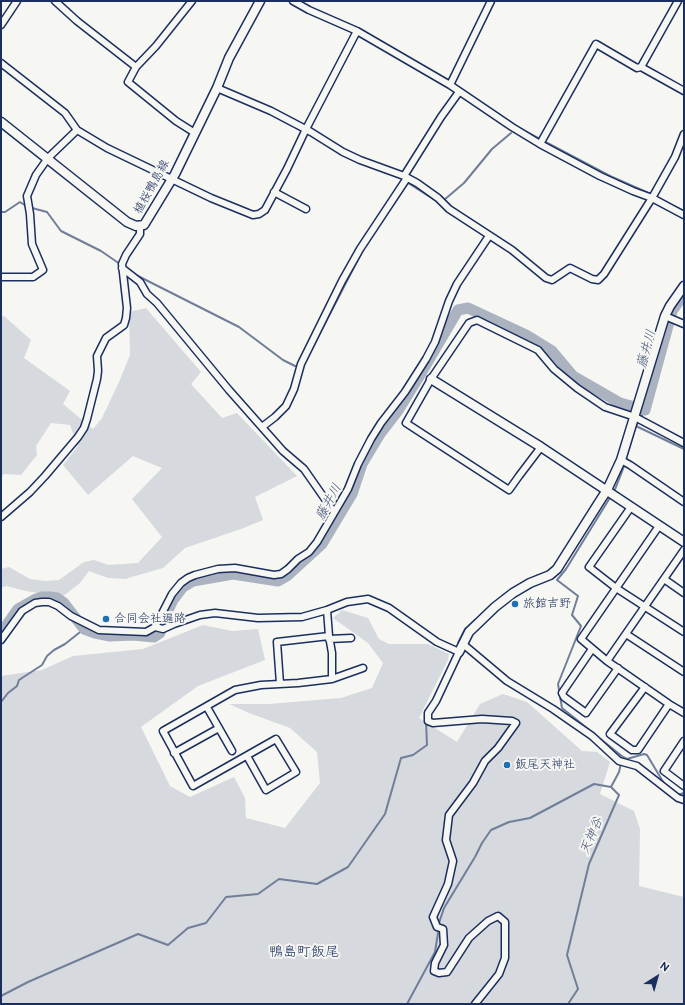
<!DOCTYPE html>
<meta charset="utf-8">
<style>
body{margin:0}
#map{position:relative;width:685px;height:1005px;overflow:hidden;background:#f6f6f2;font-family:"Balsamiq Sans",sans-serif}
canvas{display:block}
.frame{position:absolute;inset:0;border:2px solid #1b2f5e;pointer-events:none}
.north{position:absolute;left:637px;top:957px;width:40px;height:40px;-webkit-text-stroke:3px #f6f6f2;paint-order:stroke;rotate:37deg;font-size:11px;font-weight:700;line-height:16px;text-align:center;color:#1b2f5e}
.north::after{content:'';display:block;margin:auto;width:14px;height:18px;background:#1b2f5e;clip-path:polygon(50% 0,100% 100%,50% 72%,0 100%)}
</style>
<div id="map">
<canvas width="685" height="1005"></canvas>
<div class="frame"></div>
<div class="north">N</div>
</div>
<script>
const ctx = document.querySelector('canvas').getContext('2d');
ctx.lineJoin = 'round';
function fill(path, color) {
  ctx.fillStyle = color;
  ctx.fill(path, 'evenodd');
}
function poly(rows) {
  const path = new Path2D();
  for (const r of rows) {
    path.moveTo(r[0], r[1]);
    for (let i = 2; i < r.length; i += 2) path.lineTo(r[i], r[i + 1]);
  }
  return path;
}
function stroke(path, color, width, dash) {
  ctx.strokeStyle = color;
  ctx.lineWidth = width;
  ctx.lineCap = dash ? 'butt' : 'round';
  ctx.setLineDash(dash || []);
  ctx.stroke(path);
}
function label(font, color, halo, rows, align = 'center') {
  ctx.font = font + ' "Balsamiq Sans","Klee One",sans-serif';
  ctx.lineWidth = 4;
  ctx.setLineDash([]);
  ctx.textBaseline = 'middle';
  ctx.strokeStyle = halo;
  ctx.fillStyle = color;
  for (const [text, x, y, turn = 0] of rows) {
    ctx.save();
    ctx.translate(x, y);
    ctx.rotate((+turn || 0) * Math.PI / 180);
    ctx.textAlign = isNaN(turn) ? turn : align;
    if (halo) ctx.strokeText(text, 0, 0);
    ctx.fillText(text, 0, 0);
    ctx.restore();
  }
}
fill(poly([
 [146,308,201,372,191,384,222,418,237,413,297,476,255,497,263,520,241,529,185,548,163,568,125,579,108,578,89,571,80,583,62,597,26,591,6,586,1,588,1,569,9,567,30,579,46,581,59,580,84,562,94,560,108,565,138,563,162,537,132,499,162,468,133,456,88,495,63,465,78,446,70,425,51,423,36,446,37,455,21,475,4,474,1,477,1,316,4,316,31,340,24,358,70,391,63,404,93,429,102,418,119,382,130,355,129,312],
 [342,610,368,618,379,639,389,644,428,644,449,654,448,660,419,718,457,742,480,704,503,694,527,702,582,751,597,752,610,762,600,794,634,811,640,829,639,886,684,897,684,1004,1,1004,1,676,42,670,73,656,143,649,203,625,232,631,258,629,265,660,198,686,141,727,170,786,190,797,234,777,245,798,246,818,285,828,320,783,317,752,290,728,249,713,229,704,269,704,341,698,372,688,383,663,368,643,333,618]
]), '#d6d9dd');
stroke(poly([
 [519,128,610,176,653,195],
 [444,200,464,183,492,149,511,133],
 [673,206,684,211],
 [32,208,47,212,61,231,101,251,120,264],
 [1,212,5,212,20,202,26,206],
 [134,274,239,327,283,360,295,366,298,366],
 [304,364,364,248,408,183,438,202],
 [636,426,684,449],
 [614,492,623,469,636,426,645,410],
 [611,496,566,569,557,580,578,596,572,615,581,626,558,684,562,708,623,757],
 [536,576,542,574],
 [502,596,509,591,527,580],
 [458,643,465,629,476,619],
 [1,702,8,693,17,686,19,680,42,665,47,656,54,650,65,644,84,629],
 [425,717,425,711,432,702],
 [623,759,623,757,627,759,644,754,647,755,665,785],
 [676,794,677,795,684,793],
 [439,923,444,908,475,857,482,843,491,830,509,822,530,818,594,784,611,787],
 [1,996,28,982,138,934,168,945,188,928,206,923,226,897,258,894,279,879,317,884,348,867,385,814,401,758,413,755,427,745,426,721],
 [407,1004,435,952,438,933],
 [568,1004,578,989,567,955,589,864,619,795,611,787,619,772,621,763]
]), '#717e99', 2);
stroke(poly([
 [641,409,645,410,672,311,684,294],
 [1,633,18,609,34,600,42,597,50,597,57,598,64,603,84,629,95,633,110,636,133,635,154,637,160,633,163,621,173,600,183,587,193,581,233,574,278,581,287,576,322,544,352,494,362,464,380,434,397,412,420,375,458,310,468,308,526,335,552,351,573,376,620,403,635,407]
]), '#abb2c0', 11);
const street = poly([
 [55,1,77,21,136,67,128,82,176,121,195,133],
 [293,1,309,10,357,31,450,85,512,127,540,144,600,176,633,191,652,198,684,215],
 [1,25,17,1],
 [1,63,65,113,77,130,107,148,211,198,253,215,259,214,265,210,287,169,306,129,357,31],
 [136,67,156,46,192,1],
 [641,67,678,1],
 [450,85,491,1],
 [217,88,271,111,311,132,343,152,360,160,404,176,417,183,438,198,449,209,512,250,546,278,552,280,570,268,592,279,598,280,604,274,652,198,675,157,684,134],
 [540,144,596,44,637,68,641,67,684,91],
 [404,176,441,117,459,92],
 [274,192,306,209],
 [122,268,140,282,147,294,157,303,229,390,283,451,304,469,334,512],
 [1,277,33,277,43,270,32,244,30,214,27,196,36,175,48,158,77,130],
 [665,316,684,324],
 [262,427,275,417,286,406,294,389,301,364,342,281,360,249,407,178],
 [541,447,519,476,509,490,406,423,431,379,469,323,477,320,538,350,554,369,577,388,605,407,635,417,684,443],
 [621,460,630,465,684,502],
 [631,507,589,567,616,588,684,632],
 [1,517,30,492,45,476,78,437,84,428,87,419,97,379,98,371,97,356,106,338,124,325,126,318,127,308,122,264,126,255,140,234,140,226],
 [659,526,581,639,607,661,669,704,684,713],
 [664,579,684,593],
 [327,610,329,636,332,653,332,679],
 [155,627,163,629,174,624,200,615,215,613,258,618,302,617,327,610,347,602,368,599,389,608,437,642,459,652,436,701,428,713,428,721,433,723,482,719,512,721,516,723,498,748,485,761,473,783,449,815,446,840,453,861,448,884,433,917,437,927,443,929,444,945,435,963,434,971,439,973,447,972,469,938,488,921,498,916,505,922,505,958,499,974,475,1004],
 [626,634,684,672],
 [329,639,351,638],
 [1,640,22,611,35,603,42,602,49,602,58,606,71,616,99,630,146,632,155,627,172,594,181,583,188,578,195,575,218,569,235,568,274,575,281,574,288,569,298,559,309,552,317,542,348,489,358,464,371,439,381,423,405,392,426,359,435,342,449,301,457,284,489,236],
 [463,644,507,681,553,709,592,736,619,761,637,766,678,798,684,800],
 [592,649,562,693,564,697,586,713,618,668],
 [607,661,684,550],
 [280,684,277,642,329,636],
 [645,687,610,734,632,750,638,750,669,704],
 [208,709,232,751],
 [684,741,664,771,684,786],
 [174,753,219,728],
 [247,756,266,790,296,772,276,739,193,786,163,731,235,690,261,685,298,683,332,679,363,668]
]);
const secondary = poly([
 [1,122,127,222,136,226,144,225,175,174,217,88,229,58,260,1],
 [431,379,541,447,684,542],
 [459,652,469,632,495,607,513,593,530,583,550,575,557,569,598,504,607,490,621,460,665,316,670,306,684,286]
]);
stroke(street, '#1b2f5e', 9);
stroke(secondary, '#1b2f5e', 11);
stroke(street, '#f6f6f2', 6);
stroke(secondary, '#f6f6f2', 8);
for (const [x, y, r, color] of [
 [515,604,4,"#1f6fb2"],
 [106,619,4,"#1f6fb2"],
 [507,765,4,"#1f6fb2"]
]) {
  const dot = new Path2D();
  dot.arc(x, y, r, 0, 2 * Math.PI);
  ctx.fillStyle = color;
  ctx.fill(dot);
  stroke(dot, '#f6f6f2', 1.5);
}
label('12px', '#1b2f5e', '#f6f6f2', [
 ["植桜鴨島線",152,187,-61]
]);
label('12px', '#1b2f5e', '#f6f6f2', [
 ["旅館吉野",523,604],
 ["合同会社遍路",114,619],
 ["飯尾天神社",515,765]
], 'left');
label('italic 13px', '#46567b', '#f6f6f2', [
 ["藤井川",647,349,-75],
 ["藤井川",329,502,-61],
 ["天神谷",592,836,-67]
]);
label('14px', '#1b2f5e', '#f6f6f2', [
 ["鴨島町飯尾",304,952]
]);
</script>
